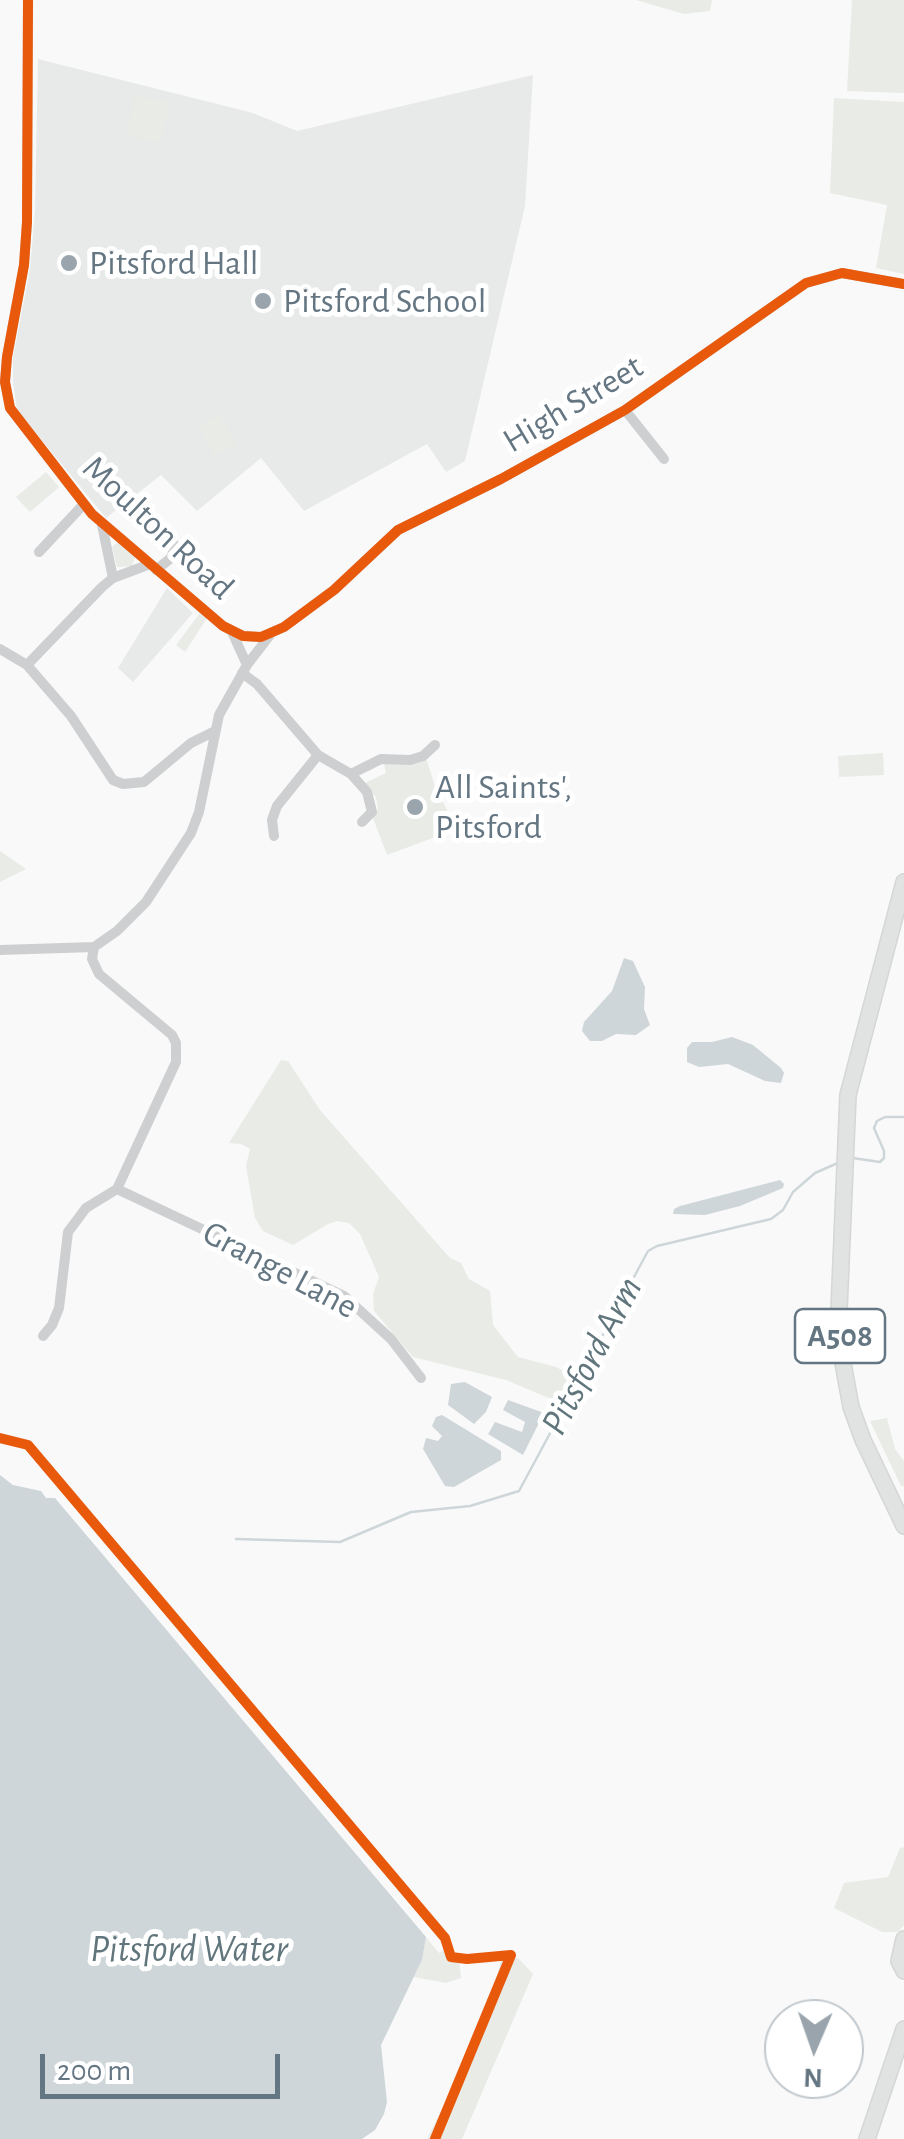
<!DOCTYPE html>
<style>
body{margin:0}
#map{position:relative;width:904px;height:2139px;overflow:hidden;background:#f9f9f9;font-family:"Alegreya Sans",sans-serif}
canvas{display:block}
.north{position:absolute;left:764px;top:1999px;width:100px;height:100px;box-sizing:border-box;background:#fff;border:2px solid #c1c8cd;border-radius:50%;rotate:182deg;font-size:28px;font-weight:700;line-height:40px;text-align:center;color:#657683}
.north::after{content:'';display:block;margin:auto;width:35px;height:45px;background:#99a4ac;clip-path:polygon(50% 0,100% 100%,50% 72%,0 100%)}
.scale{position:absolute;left:40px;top:2054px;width:240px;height:45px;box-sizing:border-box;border:5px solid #657683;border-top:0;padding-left:12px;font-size:30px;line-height:35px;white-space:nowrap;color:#657683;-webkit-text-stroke:8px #fff;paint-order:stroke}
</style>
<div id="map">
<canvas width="904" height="2139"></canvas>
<div class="north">N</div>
<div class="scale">200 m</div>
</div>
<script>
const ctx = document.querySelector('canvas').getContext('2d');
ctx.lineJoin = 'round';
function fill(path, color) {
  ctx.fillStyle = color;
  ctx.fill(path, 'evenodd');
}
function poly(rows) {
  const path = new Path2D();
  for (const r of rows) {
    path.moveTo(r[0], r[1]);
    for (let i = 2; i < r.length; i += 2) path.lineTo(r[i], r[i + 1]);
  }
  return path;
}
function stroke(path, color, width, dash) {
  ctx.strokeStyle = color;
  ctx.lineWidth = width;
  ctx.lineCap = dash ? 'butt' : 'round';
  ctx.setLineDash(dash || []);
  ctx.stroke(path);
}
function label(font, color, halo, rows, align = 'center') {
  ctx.font = font + ' "Alegreya Sans",sans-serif';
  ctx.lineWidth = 10;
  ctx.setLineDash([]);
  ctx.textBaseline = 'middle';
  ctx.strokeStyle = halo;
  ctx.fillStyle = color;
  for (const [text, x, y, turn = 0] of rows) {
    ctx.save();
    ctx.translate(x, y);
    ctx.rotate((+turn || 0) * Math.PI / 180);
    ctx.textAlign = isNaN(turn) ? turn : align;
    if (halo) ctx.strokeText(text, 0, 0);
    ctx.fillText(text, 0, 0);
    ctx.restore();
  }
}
fill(poly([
 [38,59,253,113,297,131,533,75,525,206,465,461,446,472,427,444,304,511,261,458,197,511,161,475,106,518,17,410,13,382,13,357,30,269,35,210],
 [167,588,193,613,133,682,118,668]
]), '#e8e9e9');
fill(poly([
 [636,0,712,0,710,11,684,14],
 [852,0,904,0,904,93,847,91],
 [135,95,170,103,161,143,126,135],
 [834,98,904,102,904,274,876,268,887,205,830,193],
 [219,414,236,444,215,456,198,426],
 [46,472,59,487,30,512,16,497],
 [118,542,135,556,132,566,117,567,112,547],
 [200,613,207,618,185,652,176,645],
 [883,753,884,775,839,777,838,756],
 [426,758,436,789,457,829,387,855,373,818,378,809,376,797,363,784,386,773,384,763],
 [0,851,26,869,0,882],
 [281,1060,288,1061,320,1110,450,1258,461,1263,469,1279,490,1291,493,1325,518,1357,556,1367,573,1376,561,1399,549,1398,506,1380,413,1357,374,1311,373,1294,379,1277,360,1234,349,1223,337,1221,328,1224,293,1245,263,1231,255,1218,246,1166,250,1149,241,1144,229,1143],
 [887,1418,895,1449,904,1461,904,1486,901,1486,870,1421],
 [904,1847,904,1925,898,1932,882,1932,834,1908,844,1883,888,1877,900,1848],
 [426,1937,439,1953,448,1947,459,1959,461,1978,446,1983,414,1977,422,1960],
 [518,1958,533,1974,462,2139,427,2139,501,1990,497,1976,501,1961]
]), '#e8ebe6');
fill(poly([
 [624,958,633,961,645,987,644,1009,650,1025,636,1035,616,1034,602,1041,590,1041,582,1031,584,1022,612,991],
 [732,1037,753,1045,781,1068,784,1073,781,1083,765,1081,728,1064,699,1067,687,1062,687,1048,692,1042,712,1042],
 [780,1180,784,1184,783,1188,740,1206,705,1215,673,1214,674,1209,680,1206],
 [465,1382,492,1397,486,1412,474,1424,448,1405,451,1384],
 [508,1400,544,1413,523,1455,488,1434,495,1422,522,1432,525,1422,503,1410],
 [442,1415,501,1451,501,1460,454,1487,445,1486,423,1449,426,1438,438,1441,442,1436,432,1426,436,1417],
 [0,1475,13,1485,41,1491,46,1498,55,1498,426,1937,422,1960,381,2045,387,2102,384,2114,375,2130,362,2139,0,2139]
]), '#ced6d9');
stroke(poly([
 [853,1158,880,1162,884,1158,884,1151,874,1128,877,1121,885,1117,904,1117],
 [236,1539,340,1542,411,1512,470,1506,519,1491,648,1251,657,1246,771,1219,783,1210,793,1192,815,1173,840,1162]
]), '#ced6d9', 2.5);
const highway = poly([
 [904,882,848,1095,839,1310,841,1352,851,1407,863,1440,904,1526],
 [904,1939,899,1961,904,1971],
 [867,2139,904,2029]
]);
stroke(highway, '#d5d6d6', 18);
stroke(poly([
 [28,0,27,222,24,265,7,357,5,382,10,408,92,514,223,626,243,636,261,637,284,627,334,590,398,530,501,479,625,410,806,283,842,273,904,284],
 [625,410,664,459],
 [151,519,171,538,175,547,171,558,156,570],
 [102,525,113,578],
 [39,552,83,505],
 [232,632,247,665],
 [0,649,27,665,71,716,113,780,123,784,144,782,191,743,213,732],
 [27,665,102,587,113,578,150,564],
 [242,673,257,684,318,755,351,774,367,792,372,812,362,822],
 [351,774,381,759,410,760,423,756,435,745],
 [274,836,272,820,277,806,318,755],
 [0,950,94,947,117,931,146,902,191,833,199,812,219,715,247,665,270,635],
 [117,1189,344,1296,391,1339,421,1378],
 [43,1336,52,1325,59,1308,68,1232,86,1208,117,1189,176,1062,176,1043,172,1035,99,974,92,959,94,947]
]), '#cecfd0', 10);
stroke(highway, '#e1e2e2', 15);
stroke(poly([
 [28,0,27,222,24,265,7,357,5,382,10,408,92,514,223,626,243,636,261,637,284,627,334,590,398,530,501,479,625,410,806,283,842,273,904,284],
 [0,1438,28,1445,445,1938,451,1957,467,1959,511,1955,435,2139]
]), '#e8590c', 10);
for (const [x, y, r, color] of [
 [69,263,10,"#99a4ac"],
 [263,301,10,"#99a4ac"],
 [415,807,10,"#99a4ac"]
]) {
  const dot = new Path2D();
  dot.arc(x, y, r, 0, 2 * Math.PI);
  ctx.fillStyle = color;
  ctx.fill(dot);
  stroke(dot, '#fff', 4);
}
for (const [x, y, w] of [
 [840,1336,90]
]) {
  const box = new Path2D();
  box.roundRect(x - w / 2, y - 27, w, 54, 8);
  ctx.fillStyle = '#fff';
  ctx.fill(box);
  stroke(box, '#657683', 2.5);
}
label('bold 32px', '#657683', null, [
 ["A508",840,1336]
]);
label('35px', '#657683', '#fff', [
 ["Pitsford Hall",89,263],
 ["Pitsford School",283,301],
 ["All Saints',",435,787],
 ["Pitsford",435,827]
], 'left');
label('35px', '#657683', '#fff', [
 ["High Street",573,404,-31],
 ["Moulton Road",158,528,43],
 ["Grange Lane",280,1270,28]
]);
label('italic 38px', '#60757c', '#fff', [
 ["Pitsford Arm",592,1356,-62],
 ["Pitsford Water",189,1950]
]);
</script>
